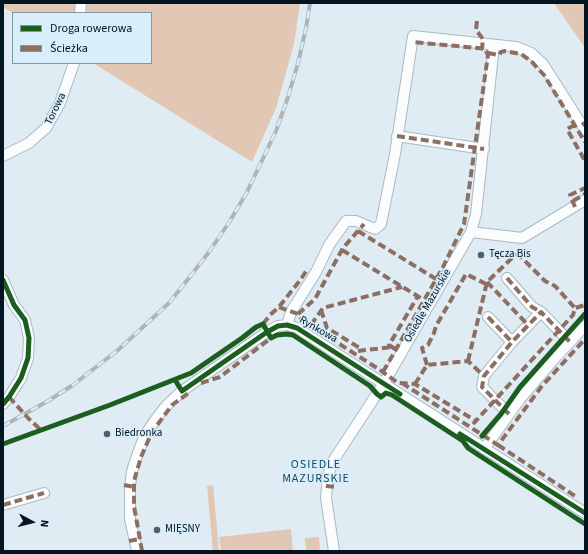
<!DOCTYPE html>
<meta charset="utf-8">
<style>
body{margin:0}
#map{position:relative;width:588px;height:554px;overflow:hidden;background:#e0ecf3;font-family:"Source Sans 3",sans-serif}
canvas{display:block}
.frame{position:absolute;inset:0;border:4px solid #021520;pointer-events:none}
.legend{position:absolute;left:12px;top:12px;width:140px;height:52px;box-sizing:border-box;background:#d8eefb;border:1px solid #8297a3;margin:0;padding:5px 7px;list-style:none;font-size:12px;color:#021520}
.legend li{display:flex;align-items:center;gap:8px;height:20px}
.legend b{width:20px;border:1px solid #8297a3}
.north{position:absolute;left:12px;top:502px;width:40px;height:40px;-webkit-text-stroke:3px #d8eefb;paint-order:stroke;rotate:97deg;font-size:11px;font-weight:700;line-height:16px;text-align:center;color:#021520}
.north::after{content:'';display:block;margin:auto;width:14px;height:18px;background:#021520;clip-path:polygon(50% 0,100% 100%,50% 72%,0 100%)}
</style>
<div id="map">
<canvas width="588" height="554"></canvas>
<div class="frame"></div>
<ul class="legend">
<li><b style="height:5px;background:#1b5e20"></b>Droga rowerowa</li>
<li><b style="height:5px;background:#8d6e63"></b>Ścieżka</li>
</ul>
<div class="north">N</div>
</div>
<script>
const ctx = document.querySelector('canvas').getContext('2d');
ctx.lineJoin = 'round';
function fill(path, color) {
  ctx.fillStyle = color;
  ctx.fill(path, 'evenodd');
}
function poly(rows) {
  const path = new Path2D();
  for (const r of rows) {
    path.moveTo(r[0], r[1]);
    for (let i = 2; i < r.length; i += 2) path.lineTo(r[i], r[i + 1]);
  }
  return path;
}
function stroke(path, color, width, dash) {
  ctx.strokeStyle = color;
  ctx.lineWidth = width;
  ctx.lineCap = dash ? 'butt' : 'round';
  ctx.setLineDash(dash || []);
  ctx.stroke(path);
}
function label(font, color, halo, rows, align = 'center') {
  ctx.font = font + ' "Source Sans 3",sans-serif';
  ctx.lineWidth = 3;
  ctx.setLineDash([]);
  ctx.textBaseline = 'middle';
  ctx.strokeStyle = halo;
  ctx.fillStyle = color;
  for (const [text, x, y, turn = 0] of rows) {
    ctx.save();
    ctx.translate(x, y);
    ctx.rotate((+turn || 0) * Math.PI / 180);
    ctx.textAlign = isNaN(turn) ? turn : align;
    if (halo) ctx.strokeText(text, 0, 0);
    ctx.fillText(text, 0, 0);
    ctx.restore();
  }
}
fill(poly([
 [3,3,300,3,294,44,276,108,252,162,93,63,151,63,151,13,13,13,3,7],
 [554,3,585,3,585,48],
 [213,485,219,551,213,551,207,486],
 [291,529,293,551,221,551,219,537],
 [319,537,320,551,306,551,305,538]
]), '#e2c7b5');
const minor = poly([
 [80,13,81,3],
 [397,136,484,149],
 [3,156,29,143,46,128,60,103,74,63],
 [471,232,522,238,585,200],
 [507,278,532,307,541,312],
 [3,280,14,305,25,320,29,338,28,358,21,378,9,397,3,404],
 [488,317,512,342],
 [287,325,291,312,316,272,329,245,346,221,356,221,375,229,381,224,395,154,413,36,516,47,531,53,543,64,585,130],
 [509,414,482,387,484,376,512,342,541,312,570,342],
 [484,449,520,399,555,358,585,326],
 [3,505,44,493],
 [137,551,130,519,130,487,132,471,138,453,145,435,156,419,166,406,182,391,267,332,278,326,287,325,297,328,585,513],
 [334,551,326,498,328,475,333,461,384,383,471,232,476,214,494,45]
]);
stroke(minor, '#aab9c2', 12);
stroke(minor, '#fafcfd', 10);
const rail = poly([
 [3,426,48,401,73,385,118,350,169,303,189,278,209,252,228,224,246,194,276,131,288,97,298,63,306,28,310,3]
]);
stroke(rail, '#b0b4b6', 4);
stroke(rail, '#d8eefb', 2.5, [8]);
stroke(poly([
 [477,21,476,30,483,39,482,49],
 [488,53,499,55,501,52,505,51,521,54,531,61,544,75,585,142],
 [575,125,567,129,585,161],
 [582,125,585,123],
 [397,136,484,149],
 [573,201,585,194],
 [575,207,570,195,585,188],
 [358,231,436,279],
 [342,250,424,300],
 [507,278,532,307,541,312],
 [487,282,528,325],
 [279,307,298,314,302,320,380,370,398,383,415,384,476,421],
 [321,310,327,328,363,350],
 [298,314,315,299,343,248,364,224],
 [488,317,512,342],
 [263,324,270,315,279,307,301,279,308,268],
 [311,325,323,308,402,287],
 [395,349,389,345,418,296],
 [358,351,392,347],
 [468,361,487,282,512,258,517,255,521,257,545,281,555,286,575,308],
 [427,365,422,348,428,345,434,333,436,326,466,274,486,284],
 [383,372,442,269,464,224,488,55,485,49,478,48,412,42],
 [201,383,220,377,271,338],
 [402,383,498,445,542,386,585,339],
 [415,384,427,365,468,361,484,376],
 [9,397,29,419,41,430],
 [509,414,482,387,484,376,512,342,541,312,570,342],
 [473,424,573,315,575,308,585,305],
 [498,445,578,498],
 [124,485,134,487],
 [326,486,337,487],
 [3,505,44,493],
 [129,541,139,539],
 [142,551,134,506,134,481,141,457,152,432,172,405,190,392]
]), '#8d6e63', 4, [8, 4]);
stroke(poly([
 [3,280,14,305,25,320,29,338,28,358,21,378,9,397,3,404],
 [175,380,182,391,267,332,278,326,287,325,297,328,400,394],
 [460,434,585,513],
 [482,436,501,414,520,387,585,314],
 [3,444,110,405,191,373,242,338,256,327,263,324,271,338,277,335,287,334,293,335,370,386,377,394,381,397,386,393,392,395,463,441,468,448,477,454,585,524]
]), '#1b5e20', 5);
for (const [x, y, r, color] of [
 [481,255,4,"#50606a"],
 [107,434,4,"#50606a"],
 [157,530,4,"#50606a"]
]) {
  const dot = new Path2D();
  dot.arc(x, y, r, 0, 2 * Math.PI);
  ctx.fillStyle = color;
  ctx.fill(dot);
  stroke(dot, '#d8eefb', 1.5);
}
label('11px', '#021520', '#d8eefb', [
 ["Torowa",56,109,-64],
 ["Osiedle Mazurskie",428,306,-60],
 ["Rynkowa",318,330,30]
]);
label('11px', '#021520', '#d8eefb', [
 ["Tęcza Bis",489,255],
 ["Biedronka",115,434],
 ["MIĘSNY",165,530]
], 'left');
ctx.letterSpacing = '1px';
label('12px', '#114863', '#d8eefb', [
 ["OSIEDLE",316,465],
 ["MAZURSKIE",316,479]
]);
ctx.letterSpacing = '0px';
</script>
